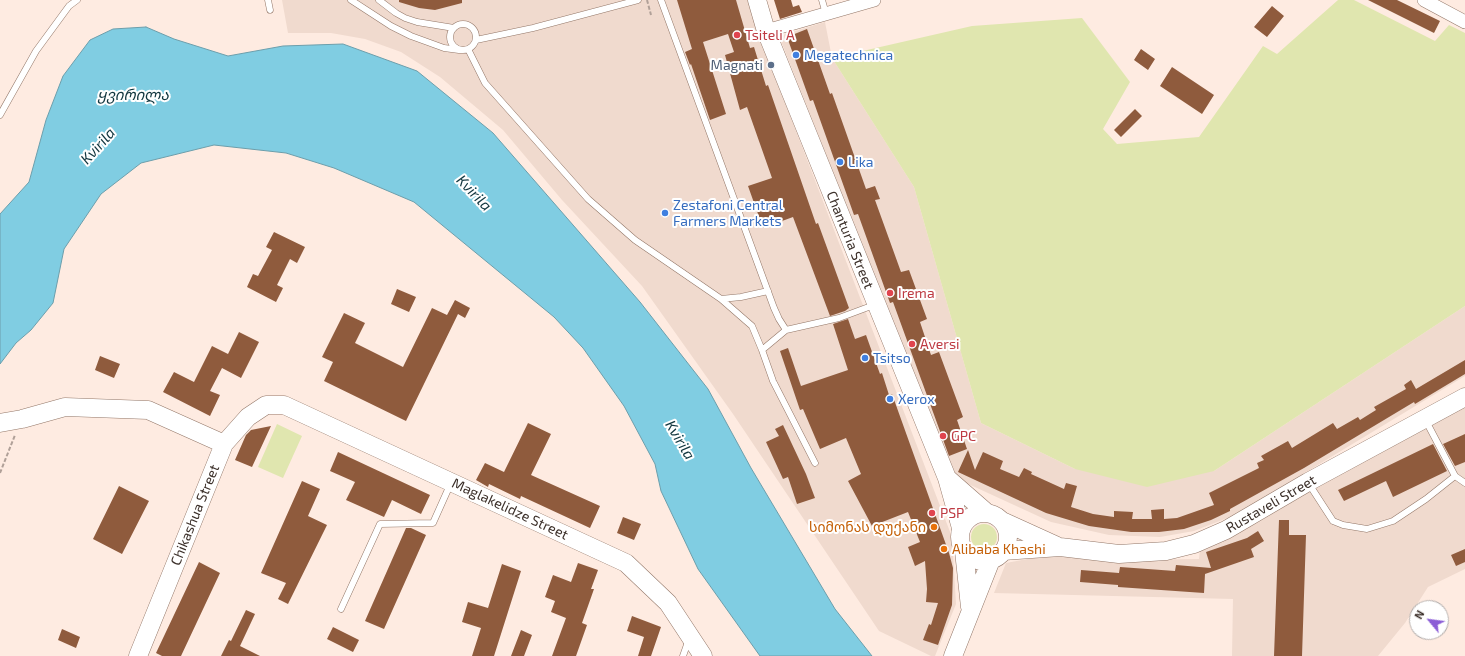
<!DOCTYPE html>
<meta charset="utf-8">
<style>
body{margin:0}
#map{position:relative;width:1465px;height:656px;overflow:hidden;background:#feebe1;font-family:"Exo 2",sans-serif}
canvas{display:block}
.north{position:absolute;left:1409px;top:600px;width:40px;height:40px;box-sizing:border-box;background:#fff;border:1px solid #b1acaa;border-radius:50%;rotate:299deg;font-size:11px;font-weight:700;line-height:16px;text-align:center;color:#3c302a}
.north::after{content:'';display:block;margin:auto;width:14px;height:18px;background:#8b5dd6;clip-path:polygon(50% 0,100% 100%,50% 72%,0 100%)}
</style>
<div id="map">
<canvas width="1465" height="656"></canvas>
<div class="north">N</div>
</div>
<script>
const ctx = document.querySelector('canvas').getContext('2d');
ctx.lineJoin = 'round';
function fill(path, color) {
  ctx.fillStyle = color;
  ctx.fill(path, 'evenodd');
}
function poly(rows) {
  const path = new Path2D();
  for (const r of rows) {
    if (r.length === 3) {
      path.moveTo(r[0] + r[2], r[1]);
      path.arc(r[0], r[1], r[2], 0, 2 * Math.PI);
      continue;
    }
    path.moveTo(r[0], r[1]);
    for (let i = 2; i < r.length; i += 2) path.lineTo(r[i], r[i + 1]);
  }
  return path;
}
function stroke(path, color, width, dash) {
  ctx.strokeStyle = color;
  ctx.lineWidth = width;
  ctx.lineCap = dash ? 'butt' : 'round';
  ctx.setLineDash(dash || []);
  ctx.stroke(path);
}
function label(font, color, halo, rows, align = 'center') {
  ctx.font = font + ' "Exo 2","Noto Sans Georgian",sans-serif';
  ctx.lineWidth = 4;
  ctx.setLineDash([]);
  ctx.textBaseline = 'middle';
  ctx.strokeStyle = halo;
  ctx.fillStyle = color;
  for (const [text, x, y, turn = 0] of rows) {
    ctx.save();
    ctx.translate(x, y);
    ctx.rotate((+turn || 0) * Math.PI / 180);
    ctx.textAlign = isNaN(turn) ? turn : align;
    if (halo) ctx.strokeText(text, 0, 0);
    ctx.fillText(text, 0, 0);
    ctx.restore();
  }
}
fill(poly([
 [282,0,748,0,758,32,952,537,956,604,935,656,931,656,879,631,733,414,642,286,562,200,503,130,440,77,401,52,365,39,331,33,288,33],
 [825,22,832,58,914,187,981,423,1075,469,1214,471,1465,306,1465,376,1235,515,1194,531,1160,537,1109,535,1051,522,964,482,953,474,779,36],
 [1465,398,1465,569,1428,587,1405,623,1378,656,1232,656,1233,599,994,593,1006,563,1054,554,1118,560,1199,559,1200,549,1259,522]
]), '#f0dace');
fill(poly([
 [1338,0,1354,0,1435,41,1449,25,1465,33,1465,306,1214,471,1147,487,1075,469,981,423,914,187,832,58,972,26,1082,18,1130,82,1103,129,1117,144,1199,137,1263,46,1277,54],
 [277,424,302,436,283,478,258,467],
 [984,537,13]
]), '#e0e6af');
const water = poly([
 [146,27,174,39,228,56,283,46,343,44,417,71,493,133,640,302,708,389,751,468,835,609,872,656,760,656,698,569,661,491,655,464,624,406,583,348,554,317,414,202,334,168,286,153,214,145,141,163,101,194,64,249,53,303,31,330,16,343,0,364,0,214,29,182,46,120,63,76,90,40,113,29,146,27]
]);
fill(water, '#80cde2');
stroke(water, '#6c9eab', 1);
fill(poly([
 [399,0,462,0,462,3,435,10,419,8,399,2],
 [677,0,736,0,750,48,754,47,766,86,768,85,816,224,818,223,849,308,845,311,830,316,793,217,763,228,748,186,772,178,747,107,740,110,725,55,734,52,728,34,703,42,726,114,710,120,691,64,690,65,685,52,692,49],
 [774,0,791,0,793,7,799,5,802,12,780,19],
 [1368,0,1397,0,1440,21,1434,33],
 [1272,6,1284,16,1267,37,1254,27],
 [807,29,830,94,832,93,866,189,875,186,880,199,875,200,901,272,909,270,927,319,920,322,931,355,939,352,963,417,957,420,967,449,949,456,893,302,890,303,858,214,854,215,813,100,810,101,787,37],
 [1141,49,1155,59,1148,70,1134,60],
 [1172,67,1214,95,1202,114,1160,86],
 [1135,109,1142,116,1121,137,1114,130],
 [274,232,305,247,297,263,290,259,277,285,283,288,276,302,247,287,253,274,258,276,272,250,266,247],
 [397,289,416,297,409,312,391,304],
 [455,300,470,308,465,318,458,314,406,421,324,381,333,362,322,357,344,313,365,323,355,343,403,367,432,308,447,315],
 [848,319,855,339,866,335,880,374,882,373,889,395,892,394,949,553,953,568,952,605,938,645,923,640,929,624,931,625,938,603,926,602,927,589,925,561,915,566,908,547,920,542,908,512,872,526,848,481,861,474,846,438,820,449,803,409,800,410,780,351,788,348,801,386,848,370,833,324],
 [239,332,259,342,241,378,222,368,210,391,220,395,210,416,163,392,174,372,194,382,212,346,228,354],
 [100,356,120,364,114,378,95,370],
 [1465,360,1465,374,1415,404,1414,402,1304,468,1230,509,1230,511,1211,520,1184,529,1159,532,1131,532,1089,526,1046,513,958,472,968,450,975,470,983,452,1003,461,1000,469,1019,477,1024,468,1032,472,1031,474,1064,489,1066,483,1077,486,1071,507,1093,514,1114,517,1114,511,1133,512,1132,519,1152,519,1151,510,1164,509,1164,519,1177,518,1214,505,1209,493,1259,468,1257,463,1264,460,1261,456,1288,441,1292,448,1333,423,1337,429,1358,417,1360,420,1376,410,1374,407,1406,389,1404,385,1411,380,1416,389],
 [528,423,551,434,531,475,600,506,590,528,521,496,520,499,489,484,488,487,476,480,485,463,504,472],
 [783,425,806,474,815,498,797,504,788,477,783,479,766,442,779,436,775,429],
 [271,426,252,467,235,460,246,435,251,430],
 [1465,434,1465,462,1455,466,1443,444],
 [1433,444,1447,471,1393,497,1386,481,1344,501,1338,490],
 [338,452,430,495,421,514,392,500,384,517,346,500,355,482,330,471],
 [302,481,320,489,308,516,327,525,288,604,278,599,286,583,261,573],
 [119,486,149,501,122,554,93,539],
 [623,517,641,524,634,540,617,533],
 [1279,520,1289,520,1289,535,1306,535,1302,656,1274,656],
 [406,528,411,528,426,535,384,629,365,621],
 [1258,531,1264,541,1251,549,1254,557,1205,574,1204,593,1118,587,1118,585,1080,582,1081,570,1119,573,1120,567,1175,571,1176,565,1211,568,1206,552,1247,538],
 [1465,549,1465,562,1456,566,1451,555],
 [199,562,220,573,181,656,162,656,156,653],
 [578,563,598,570,591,589,594,589,582,623,587,625,576,656,552,656,566,618,551,612,555,601,545,597,553,575,571,582],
 [502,564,521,571,494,656,472,656,481,628,462,622,468,602,488,608],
 [246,610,255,614,240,646,260,656,221,656,229,640,231,641],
 [632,616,661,627,651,656,638,656,644,637,627,631],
 [333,627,359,640,353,652,327,639],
 [62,629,80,637,76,648,58,640],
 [521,630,532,635,524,656,511,656]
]), '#8f5b3d');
const lane = poly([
 [268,0,270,10],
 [351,0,391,26,411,36,444,48,459,50],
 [379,0,396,13,405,18,417,22,454,28],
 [661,0,774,308,779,319,786,330,839,318,874,305],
 [822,0,826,14],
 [463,37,13],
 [476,40,533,28,638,0],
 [468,49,485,83,588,199,635,240,721,299,741,297,768,291],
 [0,115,36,51,69,6,77,0],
 [721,299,752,326,762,350],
 [786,330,762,350,773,381,815,463],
 [1426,421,1455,476,1465,483],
 [1309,484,1333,521,1343,525,1367,529,1393,521,1426,499,1455,476],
 [341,609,380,524,433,523,450,485],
 [683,656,689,639]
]);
const street = poly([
 [1424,0,1465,22],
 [766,31,874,0]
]);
const secondary = poly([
 [757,0,766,31,947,478,961,528],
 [0,423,22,419,65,407,148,410,224,444],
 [947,478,987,513],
 [984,537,24],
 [1002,521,1057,546],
 [964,551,970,607],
 [1003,551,1060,547,1119,554,1166,551,1194,544,1226,530,1308,482,1465,397],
 [138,656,224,444,248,417,266,405,284,405,626,563,668,603,703,656],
 [953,656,991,560]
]);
stroke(lane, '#937768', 7);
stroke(street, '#937768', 14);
stroke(secondary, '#937768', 19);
stroke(poly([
 [647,0,651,15],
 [0,473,15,435]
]), '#b0a098', 2, [4, 2]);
stroke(lane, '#fff', 6);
stroke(street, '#fff', 13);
stroke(secondary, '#fff', 18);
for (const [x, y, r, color] of [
 [737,35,4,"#e0444e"],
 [796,55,4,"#3f7fe0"],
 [771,65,4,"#5c6f8a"],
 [840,162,4,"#3f7fe0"],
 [665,213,4,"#3f7fe0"],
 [890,293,4,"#e0444e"],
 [912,344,4,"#e0444e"],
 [865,358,4,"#3f7fe0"],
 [890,399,4,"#3f7fe0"],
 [943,436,4,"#e0444e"],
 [932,513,4,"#e0444e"],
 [934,527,4,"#e8710a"],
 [944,549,4,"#e8710a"]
]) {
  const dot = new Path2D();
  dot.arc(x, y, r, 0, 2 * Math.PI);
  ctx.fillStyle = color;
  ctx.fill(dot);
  stroke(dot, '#fff', 1.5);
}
label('14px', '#be3a42', '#fff', [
 ["Tsiteli A",745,35],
 ["Irema",898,293],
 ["Aversi",920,344],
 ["GPC",951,436],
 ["PSP",940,513]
], 'left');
label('14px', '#366cbe', '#fff', [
 ["Megatechnica",804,55],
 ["Lika",848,162],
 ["Zestafoni Central",673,205],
 ["Farmers Markets",673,221],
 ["Tsitso",873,358],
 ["Xerox",898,399]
], 'left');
label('14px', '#4e5e75', '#fff', [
 ["Magnati",763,65]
], 'right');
label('14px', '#3c302a', '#fff', [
 ["Chanturia Street",850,240,68],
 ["Rustaveli Street",1271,504,-30],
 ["Maglakelidze Street",510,509,25],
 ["Chikashua Street",195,515,-68]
]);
label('14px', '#c56008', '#fff', [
 ["სიმონას დუქანი",926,527],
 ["Alibaba Khashi",952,549,"left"]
], 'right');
label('italic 15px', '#10353e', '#fff', [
 ["ყვირილა",133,95],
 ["Kvirila",98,146,-48],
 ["Kvirila",474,193,46],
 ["Kvirila",680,440,59]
]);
</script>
